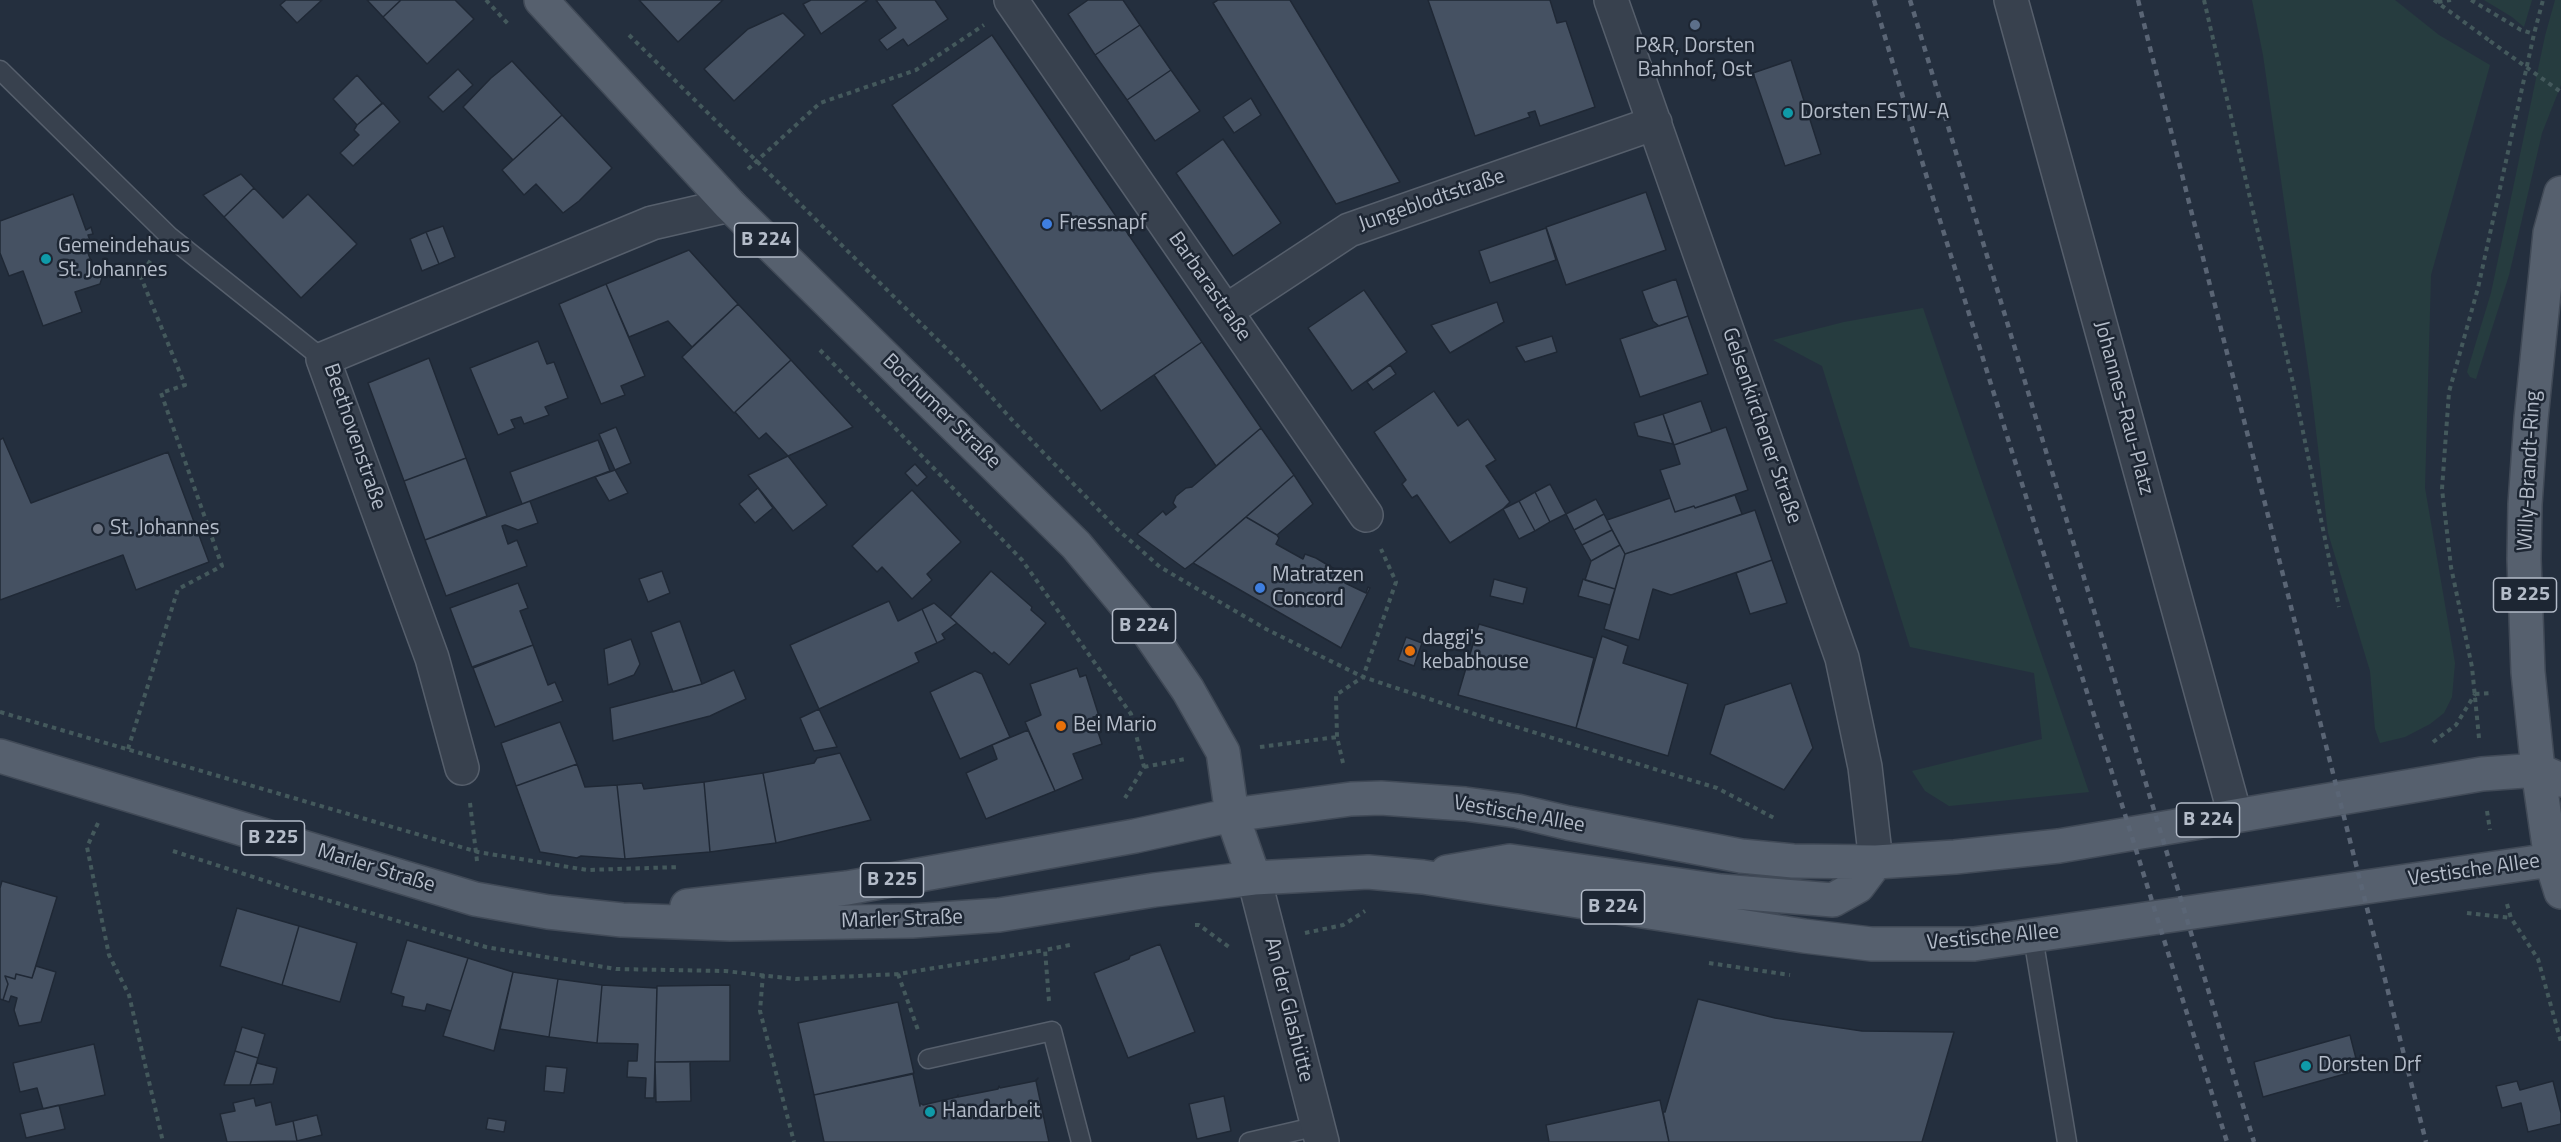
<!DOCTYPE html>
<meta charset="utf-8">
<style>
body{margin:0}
canvas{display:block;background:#242f3e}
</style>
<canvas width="2561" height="1142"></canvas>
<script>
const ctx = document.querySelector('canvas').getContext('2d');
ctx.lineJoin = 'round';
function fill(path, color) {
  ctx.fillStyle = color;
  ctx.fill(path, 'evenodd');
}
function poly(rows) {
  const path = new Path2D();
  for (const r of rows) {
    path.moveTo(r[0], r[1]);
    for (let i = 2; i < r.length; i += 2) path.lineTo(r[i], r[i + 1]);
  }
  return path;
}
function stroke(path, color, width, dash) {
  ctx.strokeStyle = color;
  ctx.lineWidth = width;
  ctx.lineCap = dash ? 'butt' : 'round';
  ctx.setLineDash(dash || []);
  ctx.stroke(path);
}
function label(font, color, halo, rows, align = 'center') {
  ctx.font = font + ' "Titillium Web",sans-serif';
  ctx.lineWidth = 5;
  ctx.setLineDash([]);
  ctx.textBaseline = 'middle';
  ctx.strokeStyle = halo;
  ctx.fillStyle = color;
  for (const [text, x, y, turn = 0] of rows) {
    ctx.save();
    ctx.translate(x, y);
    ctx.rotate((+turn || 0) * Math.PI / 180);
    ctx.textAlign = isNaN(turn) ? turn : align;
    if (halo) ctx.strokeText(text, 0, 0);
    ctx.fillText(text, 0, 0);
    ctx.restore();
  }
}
fill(poly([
 [2252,0,2395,0,2439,35,2490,65,2431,275,2425,488,2455,663,2452,697,2444,713,2430,724,2405,737,2380,743,2375,729,2370,671,2328,533,2311,388,2263,55],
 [2484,0,2532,0,2524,27,2512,17],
 [2555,0,2561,0,2561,85,2542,133,2509,275,2476,379,2470,377,2467,372,2491,293,2545,36],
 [1923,308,1976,464,2089,792,1949,806,1925,791,1912,771,2042,739,2034,673,1910,647,1822,366,1773,340,1844,322]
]), '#263c3f');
const building = poly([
 [286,0,322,0,297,23,280,5,286,0],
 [367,0,401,0,383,17,367,0],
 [401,0,455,0,474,19,427,64,383,17,401,0],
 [639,0,723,0,678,42,639,0],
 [811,0,868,0,821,34,803,4,811,0],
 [876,0,935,0,948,19,908,46,903,39,887,50,879,40,896,28,876,0],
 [1088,0,1123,0,1140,25,1095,55,1068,14,1088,0],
 [1218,0,1290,0,1400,182,1336,204,1213,3,1218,0],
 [1428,0,1550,0,1557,23,1566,21,1595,107,1540,126,1535,111,1528,113,1530,117,1475,136,1428,0],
 [783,13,805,35,734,101,704,69,748,29,783,13],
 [1140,25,1171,70,1127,100,1095,55,1140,25],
 [992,35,1202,342,1101,411,892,105,992,35],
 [1791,60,1821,154,1785,166,1753,73,1791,60],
 [512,61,562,115,513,160,463,107,491,78,512,61],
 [458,69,473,85,443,112,428,97,458,69],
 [1171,70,1200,111,1155,141,1127,100,1171,70],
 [357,75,382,103,357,125,333,99,357,75],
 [1251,98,1261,115,1234,133,1223,117,1251,98],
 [383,103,400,122,353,166,340,153,359,135,354,130,357,125,383,103],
 [562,115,612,168,579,201,563,213,536,184,524,195,502,170,562,115],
 [1223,139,1281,223,1233,256,1176,173,1223,139],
 [241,174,254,188,224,217,203,195,241,174],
 [254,188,283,218,308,194,357,244,301,298,224,217,254,188],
 [1646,192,1666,250,1566,285,1546,227,1646,192],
 [73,194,86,230,91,227,93,234,88,235,92,246,86,248,93,266,99,269,102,278,100,284,75,292,82,312,43,326,23,271,9,276,0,253,0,221,73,194],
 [443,226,455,257,439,264,426,232,443,226],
 [1546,228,1556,260,1490,283,1479,251,1546,228],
 [426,232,439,264,422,271,410,239,426,232],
 [689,250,738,304,692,347,668,321,629,337,606,284,689,250],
 [1676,279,1688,316,1659,326,1653,321,1642,291,1676,279],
 [606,284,645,376,621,386,625,395,601,404,559,304,606,284],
 [1364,290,1407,352,1352,391,1308,328,1364,290],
 [1497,302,1504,322,1450,353,1431,325,1497,302],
 [738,304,791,360,734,413,682,357,738,304],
 [1688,316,1708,374,1640,397,1620,339,1688,316],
 [1552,336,1557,352,1525,362,1516,347,1552,336],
 [538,341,547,364,554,362,568,398,545,407,549,415,524,424,521,417,511,420,515,428,498,435,470,368,538,341],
 [1202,342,1261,428,1216,466,1154,375,1202,342],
 [429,358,466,458,404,481,368,383,429,358],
 [791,360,853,427,788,456,766,433,759,439,735,412,791,360],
 [1390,365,1396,374,1373,390,1367,382,1390,365],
 [1434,391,1458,426,1468,419,1496,460,1486,466,1510,502,1503,509,1450,543,1417,495,1412,498,1402,484,1406,480,1374,432,1434,391],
 [1701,401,1712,432,1674,445,1663,414,1701,401],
 [1663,414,1673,444,1638,436,1634,423,1663,414],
 [616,427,631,463,615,470,599,434,616,427],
 [1726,427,1748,490,1695,508,1694,506,1675,512,1660,470,1680,464,1674,445,1726,427],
 [1261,428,1294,475,1193,563,1185,569,1137,534,1163,511,1166,515,1176,507,1173,503,1176,496,1186,488,1192,487,1261,428],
 [3,438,31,503,168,452,209,562,136,590,123,555,0,600,0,440,3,438],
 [598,440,610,471,522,504,510,472,598,440],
 [788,456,827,505,793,531,748,475,788,456],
 [466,458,487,516,425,540,404,481,466,458],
 [915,464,927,477,917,486,905,473,915,464],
 [615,470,628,493,609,501,595,477,615,470],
 [1294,475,1313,504,1277,535,1246,517,1294,475],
 [1550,484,1566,514,1550,522,1535,492,1550,484],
 [758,488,773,508,755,523,739,504,758,488],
 [912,490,961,542,927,574,932,580,912,599,882,567,877,572,852,546,912,490],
 [1535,492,1550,522,1535,531,1519,501,1535,492],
 [1735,495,1742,514,1625,554,1607,520,1670,498,1675,512,1694,506,1695,508,1735,495],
 [1596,499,1604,514,1574,530,1566,514,1596,499],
 [530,501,538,523,518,530,505,525,502,526,508,544,517,540,527,566,446,596,425,540,530,501],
 [1519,501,1535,531,1519,539,1503,509,1519,501],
 [1755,510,1772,560,1671,595,1653,589,1639,640,1604,629,1625,554,1755,510],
 [1604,514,1612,530,1582,545,1574,530,1604,514],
 [1246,517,1277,535,1279,538,1276,544,1303,559,1305,554,1316,558,1348,577,1345,583,1366,593,1368,587,1370,588,1341,648,1193,563,1246,517],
 [1612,530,1620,545,1591,561,1582,545,1612,530],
 [1620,545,1625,554,1615,589,1585,580,1591,561,1620,545],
 [1772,560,1787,603,1750,614,1736,573,1772,560],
 [662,571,670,593,648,602,639,579,662,571],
 [991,571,1032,607,1031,610,1046,623,1009,665,994,652,992,654,950,617,991,571],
 [1494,579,1527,588,1523,604,1490,596,1494,579],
 [1583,579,1615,589,1610,605,1578,596,1583,579],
 [518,583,528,608,520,611,533,645,472,667,450,608,518,583],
 [889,601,898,621,922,609,937,643,915,653,919,662,819,709,790,645,889,601],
 [934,603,957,623,942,634,945,639,937,643,922,609,934,603],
 [680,621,702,684,673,692,651,632,680,621],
 [1479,624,1594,658,1576,728,1458,695,1479,624],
 [1602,636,1628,646,1623,663,1688,684,1668,756,1576,728,1602,636],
 [1406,637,1422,643,1414,666,1398,660,1406,637],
 [631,639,640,664,634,675,608,685,604,649,631,639],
 [533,645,548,685,555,682,563,701,495,727,473,668,533,645],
 [1077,668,1080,677,1086,675,1099,716,1093,717,1102,744,1073,754,1083,779,1055,791,1025,722,1041,715,1030,684,1077,668],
 [734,670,746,699,710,716,613,741,610,708,702,684,734,670],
 [975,671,982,674,1010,737,960,759,930,692,975,671],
 [1791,683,1813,748,1784,790,1710,754,1725,705,1791,683],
 [819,709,837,747,814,751,800,718,819,709],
 [560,722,577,764,516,786,501,743,560,722],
 [1028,730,1055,791,986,819,966,773,997,759,992,745,1028,730],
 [840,753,871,820,776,843,763,773,814,763,817,758,840,753],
 [577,764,585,787,617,785,625,859,581,856,577,858,540,852,516,786,577,764],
 [763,773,776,843,710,852,704,782,763,773],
 [704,782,710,852,625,859,617,785,642,783,644,789,704,782],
 [2,881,57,897,32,978,16,974,15,979,5,976,8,984,3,1000,0,999,0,888,2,881],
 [237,908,299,926,282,985,220,966,237,908],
 [299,926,357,943,340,1002,282,985,299,926],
 [407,940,468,958,451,1011,427,1004,425,1011,402,1006,404,997,391,993,407,940],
 [1160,944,1195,1032,1128,1058,1094,973,1129,959,1130,956,1160,944],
 [468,958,513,972,494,1051,443,1036,468,958],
 [36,966,56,972,41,1022,19,1026,14,1010,17,998,11,996,9,1002,3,1000,8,984,5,976,15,979,16,974,32,978,36,966],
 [513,972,558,979,549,1037,500,1029,513,972],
 [558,979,602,985,597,1043,549,1037,558,979],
 [602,985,657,988,654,1098,645,1098,646,1078,627,1077,628,1061,637,1061,638,1044,597,1043,602,985],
 [730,985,730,1061,655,1062,657,986,730,985],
 [1698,999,1775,1018,1862,1031,1954,1032,1922,1142,1669,1142,1663,1112,1665,1112,1698,999],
 [898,1002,914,1073,814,1095,798,1023,898,1002],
 [242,1027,265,1034,258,1058,235,1051,242,1027],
 [2350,1035,2359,1070,2263,1097,2254,1062,2350,1035],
 [94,1044,105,1095,43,1109,37,1088,20,1092,13,1063,94,1044],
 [235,1051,258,1058,250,1085,224,1085,235,1051],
 [655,1062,690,1062,691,1101,656,1102,655,1062],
 [257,1063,277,1068,273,1084,250,1085,257,1063],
 [546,1066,567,1068,564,1093,544,1091,546,1066],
 [913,1074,920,1106,920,1103,923,1105,957,1097,958,1095,958,1097,998,1089,999,1086,1000,1088,1035,1081,1038,1078,1036,1081,1049,1142,824,1142,814,1095,913,1074],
 [2517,1081,2520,1090,2553,1081,2561,1113,2561,1124,2528,1132,2521,1103,2502,1108,2496,1086,2517,1081],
 [1224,1096,1231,1131,1197,1139,1189,1104,1224,1096],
 [254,1098,256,1106,271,1102,276,1125,293,1121,297,1141,227,1142,220,1114,235,1111,233,1103,254,1098],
 [1660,1100,1669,1142,1549,1142,1546,1125,1660,1100],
 [59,1105,65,1129,26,1138,20,1114,59,1105],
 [317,1115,322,1135,297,1141,293,1121,317,1115],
 [488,1118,506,1121,504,1132,486,1129,488,1118]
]);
fill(building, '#455162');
stroke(building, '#1f2835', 1.5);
const service = poly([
 [0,70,169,236,323,359],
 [2033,937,2067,1142],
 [928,1059,1052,1031,1081,1142],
 [1249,1142,1318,1126]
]);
const minor = poly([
 [1011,0,1366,515],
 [1611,0,1842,658,1865,767,1876,862],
 [2011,0,2235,815],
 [1226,311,1349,230,1655,123],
 [462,768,432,658,323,359,652,223,730,205],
 [1254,878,1322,1142]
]);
const primary = poly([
 [541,0,730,205,1076,545,1147,630,1188,690,1223,752,1232,815,1254,878],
 [2561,193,2550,233,2531,419,2525,504,2524,559,2528,672,2538,770,2551,860,2561,892],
 [0,756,475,899,548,912,622,920,730,924,912,921,999,915,1154,890,1254,878,1368,872,1423,877,1804,936,1871,944,1974,944,2551,860,2561,854],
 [1447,872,1510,861,1721,891,1833,900,1858,886,1876,862],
 [687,906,847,888,1135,836,1232,815,1351,799,1381,798,1465,804,1517,811,1568,823,1741,856,1793,861,1876,862,1955,857,2059,846,2482,774,2538,770,2561,780]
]);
stroke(service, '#565f6c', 21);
stroke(minor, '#565f6c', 36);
stroke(primary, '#414a57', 36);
stroke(poly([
 [486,0,510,26],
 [2204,0,2293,383,2339,607],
 [2434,0,2490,41],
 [2471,0,2521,30,2534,34],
 [2438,2,2451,0],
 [629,35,963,365,1013,421,1116,528,1160,567,1266,629,1363,677,1487,718,1717,788,1776,819],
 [748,169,820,103,916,70,984,25],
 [820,350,1022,560,1131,714,1144,767,1125,798],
 [2475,694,2493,693],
 [0,712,478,852,587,870,680,867],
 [2479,738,2472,667,2451,567,2442,489,2449,392,2478,288,2534,34,2543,0],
 [2433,742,2456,725,2475,694],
 [1260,747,1337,737],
 [128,749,178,589,222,566,161,393,185,385,140,275,151,260],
 [1343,763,1337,737,1336,695,1363,677,1396,582,1381,549],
 [1144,767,1185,759],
 [470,803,477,861],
 [2487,811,2490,830],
 [98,823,87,847,109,955,129,995,163,1142],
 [173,851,303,893,486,947,616,969,725,971,796,979,898,974,1045,950],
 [2507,904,2511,918,2538,959,2561,1042],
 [2467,913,2511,918],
 [1195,925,1199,925,1229,947],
 [1305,933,1343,925,1365,911],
 [1709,963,1790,975],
 [763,974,760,1011,794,1142],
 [898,974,918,1030],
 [1049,1001,1045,950,1070,945]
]), '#44595c', 4, [4.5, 4.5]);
stroke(service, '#38414e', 18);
stroke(minor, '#38414e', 33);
stroke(primary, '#56606e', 33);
stroke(poly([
 [1874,0,1933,198,2227,1142],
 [1910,0,2254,1142],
 [2138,0,2426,1142]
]), '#5a6575', 4.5, [6, 6]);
stroke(poly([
 [2490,41,2561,92]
]), '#44595c', 4, [4.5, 4.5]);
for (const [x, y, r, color] of [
 [1695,25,6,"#5c6f8a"],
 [1788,113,6,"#0f9aa8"],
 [1047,224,6,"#3f7fe0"],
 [46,259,6,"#0f9aa8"],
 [98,529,6,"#6b7280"],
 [1260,588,6,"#3f7fe0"],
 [1410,651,6,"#e8710a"],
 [1061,726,6,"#e8710a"],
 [2306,1066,6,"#0f9aa8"],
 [930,1112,6,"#0f9aa8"]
]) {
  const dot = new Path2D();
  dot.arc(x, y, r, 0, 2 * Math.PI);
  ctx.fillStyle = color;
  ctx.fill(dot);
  stroke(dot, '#1d2633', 2);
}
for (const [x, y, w] of [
 [766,240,63],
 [2525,595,63],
 [1144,626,63],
 [2208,820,63],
 [273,838,63],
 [892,880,63],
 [1613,907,63]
]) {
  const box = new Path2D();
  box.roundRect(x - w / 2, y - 17, w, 34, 4.5);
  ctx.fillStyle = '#1d2633';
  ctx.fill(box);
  stroke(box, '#b4bcc9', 1.5);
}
label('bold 20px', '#b4bcc9', null, [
 ["B 224",766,240],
 ["B 225",2525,595],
 ["B 224",1144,626],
 ["B 224",2208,820],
 ["B 225",273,838],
 ["B 225",892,880],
 ["B 224",1613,907]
]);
label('21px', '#b4bcc9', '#1d2633', [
 ["P&R, Dorsten",1695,47,"center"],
 ["Bahnhof, Ost",1695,71,"center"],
 ["Dorsten ESTW-A",1800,113],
 ["Fressnapf",1059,224],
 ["Gemeindehaus",58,247],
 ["St. Johannes",58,271],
 ["St. Johannes",110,529],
 ["Matratzen",1272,576],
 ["Concord",1272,600],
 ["daggi's",1422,639],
 ["kebabhouse",1422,663],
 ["Bei Mario",1073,726],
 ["Dorsten Drf",2318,1066],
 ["Handarbeit",942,1112]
], 'left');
label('21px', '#b4bcc9', '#1d2633', [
 ["Jungeblodtstraße",1432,201,-19],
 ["Barbarastraße",1209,287,55],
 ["Johannes-Rau-Platz",2123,408,75],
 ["Bochumer Straße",941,412,44],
 ["Gelsenkirchener Straße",1761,426,71],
 ["Beethovenstraße",354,437,71],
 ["Willy-Brandt-Ring",2530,471,-87],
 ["Vestische Allee",1519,815,10],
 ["Marler Straße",376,869,17],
 ["Vestische Allee",2474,871,-8],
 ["Marler Straße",902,920,-2],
 ["Vestische Allee",1993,938,-5],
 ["An der Glashütte",1288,1010,76]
]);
</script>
